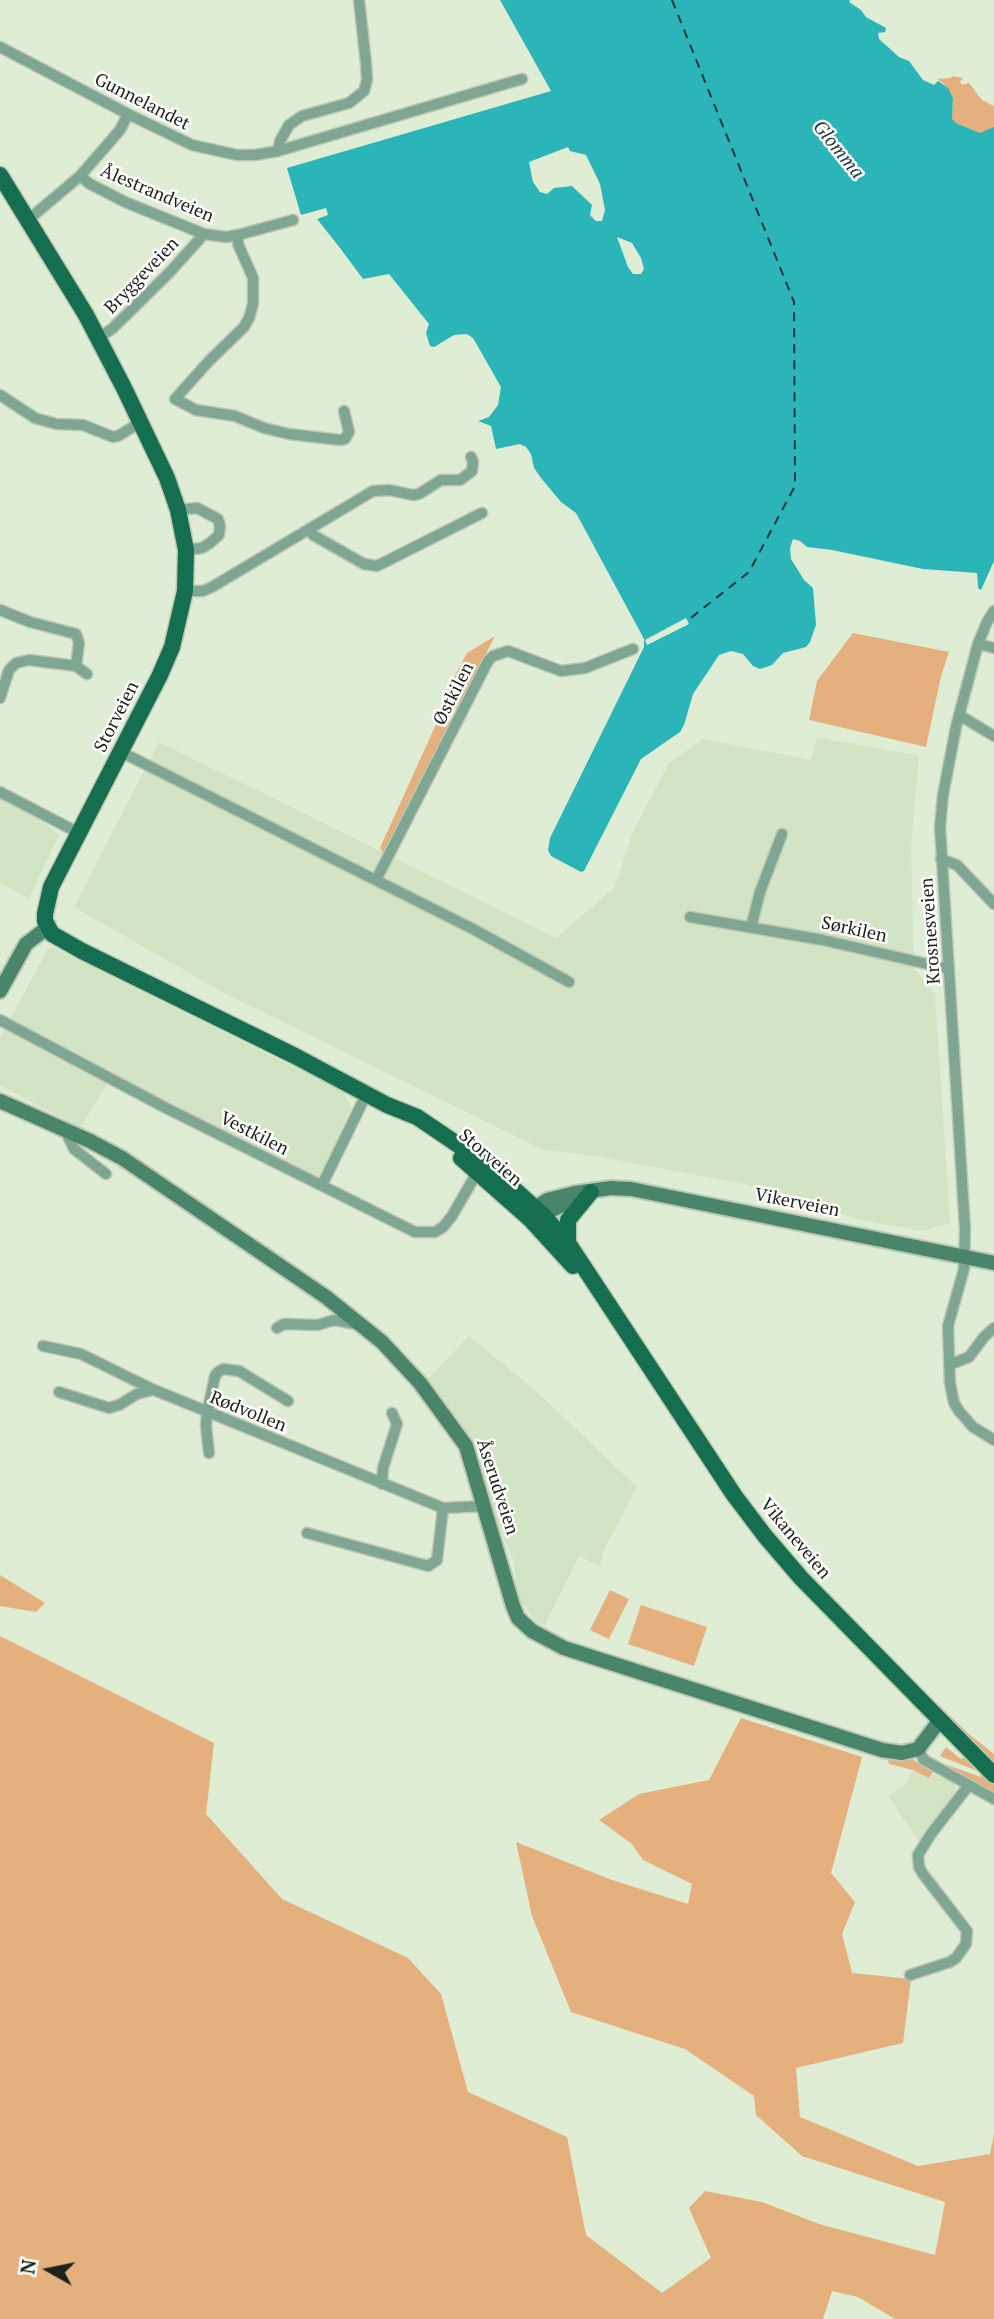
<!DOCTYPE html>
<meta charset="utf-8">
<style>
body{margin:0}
#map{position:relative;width:994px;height:2319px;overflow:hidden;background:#dfedd4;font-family:"PT Serif",serif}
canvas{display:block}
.north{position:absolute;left:14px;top:2235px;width:70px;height:70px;-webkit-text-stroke:5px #fff;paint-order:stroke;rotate:279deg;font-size:19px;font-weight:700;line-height:28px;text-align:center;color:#1d2219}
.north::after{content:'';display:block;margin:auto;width:24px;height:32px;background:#1d2219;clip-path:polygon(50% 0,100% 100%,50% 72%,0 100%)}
</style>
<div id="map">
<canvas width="994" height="2319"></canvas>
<div class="north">N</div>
</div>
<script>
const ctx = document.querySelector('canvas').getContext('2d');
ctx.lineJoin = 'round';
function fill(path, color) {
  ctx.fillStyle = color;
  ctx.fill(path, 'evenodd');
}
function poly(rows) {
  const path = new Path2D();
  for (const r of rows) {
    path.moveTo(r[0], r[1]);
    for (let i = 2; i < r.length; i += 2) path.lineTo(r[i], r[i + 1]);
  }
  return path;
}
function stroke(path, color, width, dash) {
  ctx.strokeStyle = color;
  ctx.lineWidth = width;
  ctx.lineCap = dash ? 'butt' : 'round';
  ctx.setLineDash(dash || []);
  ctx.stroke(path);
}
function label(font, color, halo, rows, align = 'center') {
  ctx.font = font + ' "PT Serif",serif';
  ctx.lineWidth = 5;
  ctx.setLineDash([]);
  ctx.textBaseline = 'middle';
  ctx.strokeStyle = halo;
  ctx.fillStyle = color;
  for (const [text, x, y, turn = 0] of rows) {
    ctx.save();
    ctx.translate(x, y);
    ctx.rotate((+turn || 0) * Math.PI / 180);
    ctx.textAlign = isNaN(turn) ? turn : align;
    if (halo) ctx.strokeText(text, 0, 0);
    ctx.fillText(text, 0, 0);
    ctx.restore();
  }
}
fill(poly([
 [817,737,919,756,911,848,914,969,935,994,950,1223,921,1231,862,1220,749,1185,595,1156,544,1150,226,994,74,907,159,742,556,938,615,887,633,832,669,763,703,739,811,760],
 [0,797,35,815,59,835,29,898,0,883],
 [54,948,344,1092,351,1107,334,1148,313,1188,108,1083,80,1128,0,1085,0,1038,48,949],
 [469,1336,535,1390,637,1487,603,1552,600,1566,579,1556,545,1625,537,1623,520,1601,516,1586,514,1561,501,1533,473,1442,427,1380],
 [912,1771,931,1778,933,1774,955,1784,955,1795,920,1843,888,1796,906,1784]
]), '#d2e4c4');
fill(poly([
 [952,76,963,78,960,82,962,85,969,83,982,100,994,106,994,127,989,131,980,133,956,123,952,119,953,98,944,84,937,79,951,78],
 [853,633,949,652,941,676,926,747,809,720,817,681],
 [495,636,458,709,445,705,450,685,467,653],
 [442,711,452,724,384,854,380,848],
 [0,1575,45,1603,36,1612,0,1606],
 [610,1590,629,1599,609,1639,590,1630],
 [641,1605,707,1627,694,1666,628,1644],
 [0,1636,214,1743,206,1814,282,1899,408,1958,441,1994,468,2092,567,2137,586,2235,662,2293,711,2258,689,2208,705,2191,762,2202,819,2224,935,2255,945,2202,802,2156,756,2115,754,2096,685,2049,571,2012,532,1916,516,1842,612,1880,688,1904,692,1884,643,1860,632,1844,599,1820,639,1794,709,1780,741,1718,862,1757,831,1873,855,1902,842,1934,852,1973,911,1979,903,2043,796,2068,800,2117,918,2166,990,2154,994,2134,994,2319,895,2319,858,2297,832,2291,823,2319,0,2319],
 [915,1682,970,1735,994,1754,994,1765,913,1684],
 [946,1747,961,1759,963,1758,977,1765,994,1782,994,1795,933,1760,981,1777,980,1772,940,1756],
 [888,1759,912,1759,933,1772,929,1778,913,1770,889,1764]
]), '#e4b07d');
fill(poly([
 [500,0,850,0,849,2,861,10,866,17,886,28,885,32,878,33,879,39,899,57,909,61,923,80,934,85,938,81,948,88,953,98,952,119,956,123,980,133,994,127,994,561,981,590,978,588,977,573,923,569,832,550,807,547,800,541,793,539,790,548,791,559,804,580,813,588,816,625,810,642,806,647,783,653,772,665,760,669,753,666,743,654,731,651,719,655,693,694,684,725,680,732,641,759,584,871,581,872,551,856,548,850,550,838,644,647,644,639,576,513,561,502,541,478,534,468,531,454,526,447,520,444,496,449,491,426,478,421,489,417,498,405,501,387,473,338,467,334,454,335,434,347,430,346,426,333,429,324,389,274,363,279,340,248,317,219,328,215,326,208,301,215,287,168,551,91],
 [568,147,570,151,586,155,600,184,605,210,602,221,596,221,590,215,592,205,572,186,554,188,547,194,540,192,533,182,529,162],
 [617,237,632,243,641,258,644,269,641,274,633,274,628,267]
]), '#2cb5b8');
fill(poly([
 [686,618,689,624,647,645,645,640]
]), '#dfedd4');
stroke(poly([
 [672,0,794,302,795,486,749,572,687,621]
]), '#213738', 2, [9, 7]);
const street = poly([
 [0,47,128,114,192,145,237,155,255,155,278,151,522,79],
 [278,151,280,141,289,125,302,116,349,103,364,91,367,80,366,63,359,0],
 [80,176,90,184,125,202,204,234,226,237,238,235,293,220],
 [28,220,80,176,120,130,128,114],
 [238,235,238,244,253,278,253,304,249,318,244,327,209,361,175,399,196,410,235,416,264,428,289,434,340,440,345,439,349,432,344,411],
 [99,337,112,329,170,272,204,234],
 [0,395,35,418,56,424,83,425,113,437,118,436,141,422],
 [178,510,197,508,218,519,220,526,219,535,210,543,202,548,186,550],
 [309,529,313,535,364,564,377,566,482,513],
 [185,591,203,591,212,587,373,491,389,490,413,495,419,494,441,480,460,480,472,471,473,462,471,457],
 [0,610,30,622,76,634,79,643,76,666],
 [994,611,987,622,978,644,956,727,943,795,940,827,965,1229,964,1269,948,1326,950,1383,954,1403,959,1411,973,1427,994,1440],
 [978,644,994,648],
 [0,698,9,670,16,663,29,660,76,666,87,674],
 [959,715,994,736],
 [121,752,473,929,569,982],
 [0,792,79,833],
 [941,859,957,865,994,904],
 [376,880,488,661,493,656,508,651,561,671,585,668,633,649],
 [690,917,823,940,949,969],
 [751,927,760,892,782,834],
 [0,1020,166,1108,415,1232,435,1232,443,1227,452,1216,475,1176],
 [65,1130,74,1149,106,1174],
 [322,1185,367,1093],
 [277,1328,284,1324,318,1325,334,1320,356,1324],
 [43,1346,81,1354,152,1389,443,1508,485,1506],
 [949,1365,969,1357,984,1337,994,1328],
 [59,1392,109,1408,119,1405,137,1394,152,1390],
 [209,1453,206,1426,207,1413,215,1376,218,1372,223,1369,239,1371,288,1401],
 [382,1484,383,1468,397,1424,392,1413],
 [307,1533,428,1566,437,1560,443,1508],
 [918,1749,924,1760,994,1799],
 [910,1975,950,1962,956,1958,966,1944,967,1931,923,1874,919,1867,918,1855,931,1834,969,1785]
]);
const secondary = poly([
 [0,991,26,944,48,927],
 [0,1101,90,1141,122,1158,326,1297,382,1342,420,1383,466,1446,513,1606,518,1618,532,1631,564,1648,882,1750,902,1753,918,1749,940,1720],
 [535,1218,580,1197],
 [531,1219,535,1208,547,1200,575,1193,611,1188,631,1189,994,1263]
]);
const primary = poly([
 [0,175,86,315,124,388,167,478,178,510,186,550,185,591,172,647,160,675,51,887,45,914,45,921,52,934,82,951,295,1056,387,1105,417,1117,485,1163,544,1216,568,1243,734,1495,765,1536,801,1578,994,1775],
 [461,1158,531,1220,573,1266],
 [568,1243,568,1220,591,1192]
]);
stroke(street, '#bcc8b2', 13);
stroke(secondary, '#bcc8b2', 18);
stroke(primary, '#bcc8b2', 19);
stroke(street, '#7fa693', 10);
stroke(secondary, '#49856b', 14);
stroke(primary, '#156e4f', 16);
label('18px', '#1d2219', '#fff', [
 ["Gunnelandet",142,102,27],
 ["Ålestrandveien",157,194,23],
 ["Bryggeveien",142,276,-46],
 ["Østkilen",454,694,-63],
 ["Storveien",117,717,-63],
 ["Sørkilen",854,930,12],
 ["Krosnesveien",931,931,-94],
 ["Vestkilen",254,1134,27],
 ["Storveien",490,1158,41],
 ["Vikerveien",797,1203,11],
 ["Rødvollen",248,1412,22],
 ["Åserudveien",497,1487,72],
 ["Vikaneveien",795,1539,50]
]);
label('italic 19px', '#213738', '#fff', [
 ["Glomma",838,150,51]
]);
</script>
